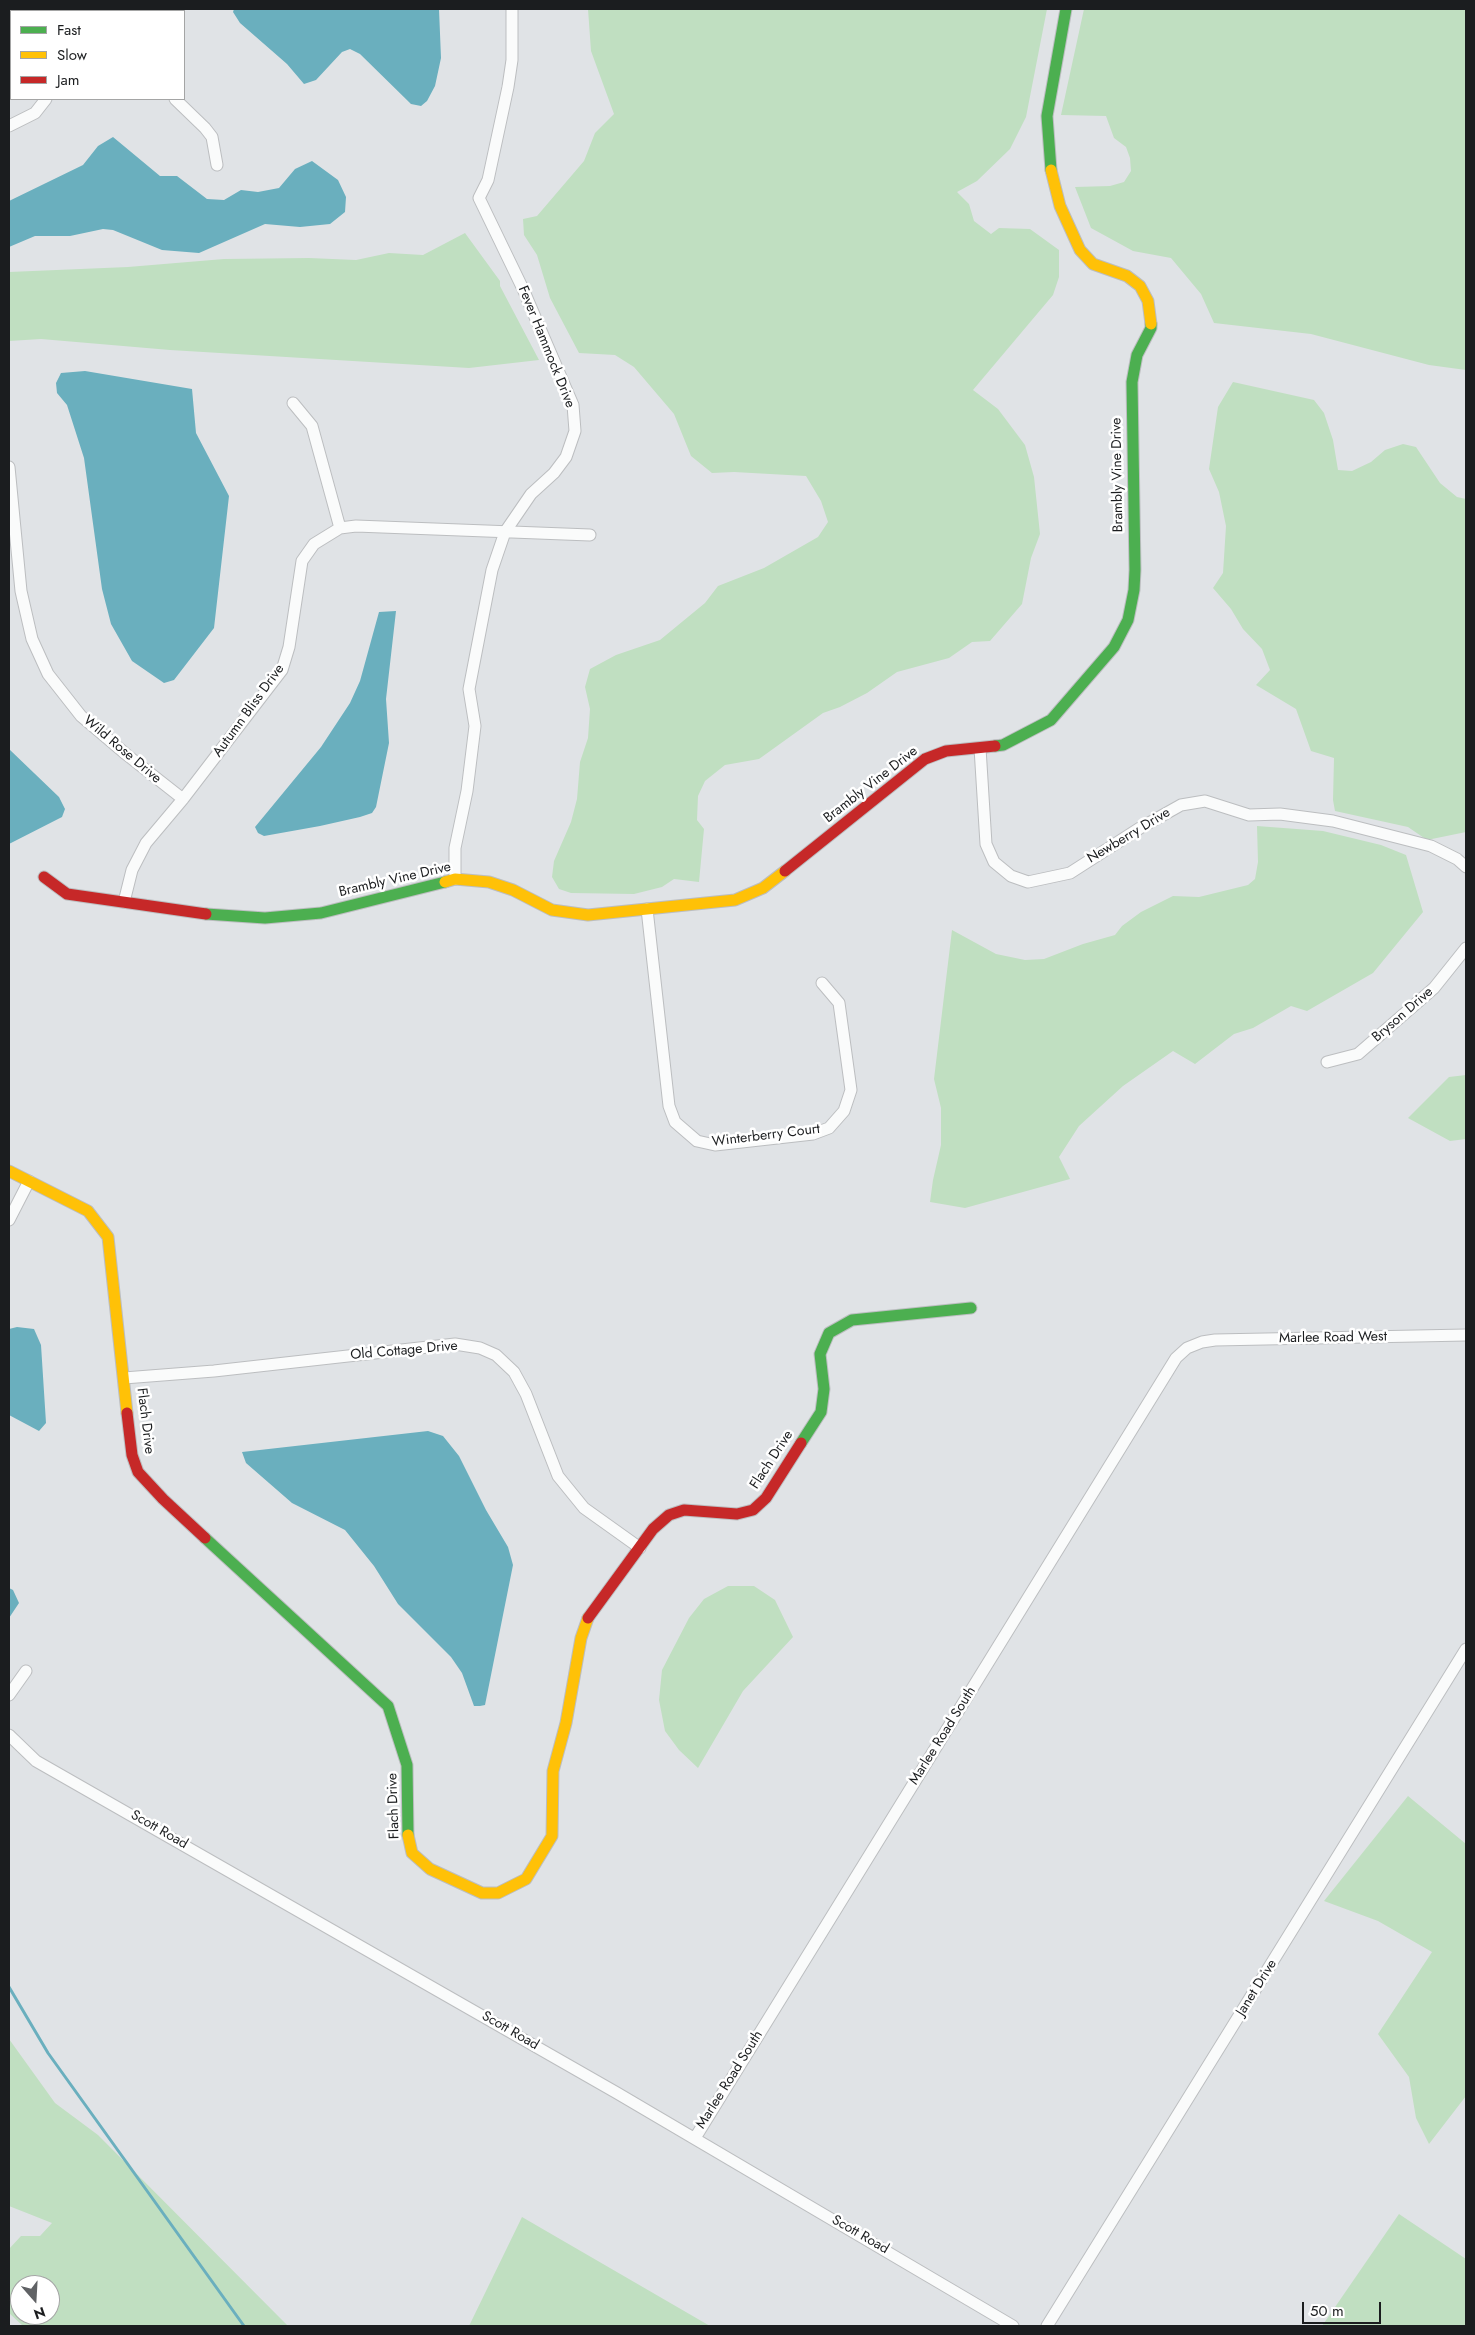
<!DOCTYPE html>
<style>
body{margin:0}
#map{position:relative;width:1475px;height:2335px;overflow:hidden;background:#e0e3e6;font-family:Jost,sans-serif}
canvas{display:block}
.frame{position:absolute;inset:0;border:10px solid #1b1d1f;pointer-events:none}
.legend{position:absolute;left:10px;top:10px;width:175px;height:90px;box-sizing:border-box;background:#fff;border:1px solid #a4a5a5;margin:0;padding:6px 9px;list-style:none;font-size:15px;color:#1b1d1f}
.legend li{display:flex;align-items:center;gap:10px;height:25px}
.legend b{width:25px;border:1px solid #a4a5a5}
.north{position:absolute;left:10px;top:2275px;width:50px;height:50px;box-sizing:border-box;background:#fff;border:1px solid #a4a5a5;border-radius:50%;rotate:161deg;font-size:14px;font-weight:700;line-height:20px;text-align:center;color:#1b1d1f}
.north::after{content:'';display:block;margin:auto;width:18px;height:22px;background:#606265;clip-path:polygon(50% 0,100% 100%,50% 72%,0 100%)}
.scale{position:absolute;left:1302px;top:2302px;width:79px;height:22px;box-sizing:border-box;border:2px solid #1b1d1f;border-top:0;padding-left:6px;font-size:15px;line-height:18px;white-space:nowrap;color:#1b1d1f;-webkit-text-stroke:4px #fff;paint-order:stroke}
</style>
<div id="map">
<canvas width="1475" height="2335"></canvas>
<div class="frame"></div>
<ul class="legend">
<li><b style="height:6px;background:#4caf50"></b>Fast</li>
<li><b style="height:6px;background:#ffc107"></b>Slow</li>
<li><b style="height:6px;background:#c62828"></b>Jam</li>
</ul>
<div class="north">N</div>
<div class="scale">50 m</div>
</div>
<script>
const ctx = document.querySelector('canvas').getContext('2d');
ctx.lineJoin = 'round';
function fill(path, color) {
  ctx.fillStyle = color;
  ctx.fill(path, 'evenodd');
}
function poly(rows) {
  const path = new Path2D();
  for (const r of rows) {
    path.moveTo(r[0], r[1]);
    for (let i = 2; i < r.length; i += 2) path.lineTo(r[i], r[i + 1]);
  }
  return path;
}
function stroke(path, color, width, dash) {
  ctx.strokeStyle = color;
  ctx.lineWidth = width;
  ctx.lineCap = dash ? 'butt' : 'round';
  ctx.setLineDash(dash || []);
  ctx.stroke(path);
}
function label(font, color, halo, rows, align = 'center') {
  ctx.font = font + ' Jost,sans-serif';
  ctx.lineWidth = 5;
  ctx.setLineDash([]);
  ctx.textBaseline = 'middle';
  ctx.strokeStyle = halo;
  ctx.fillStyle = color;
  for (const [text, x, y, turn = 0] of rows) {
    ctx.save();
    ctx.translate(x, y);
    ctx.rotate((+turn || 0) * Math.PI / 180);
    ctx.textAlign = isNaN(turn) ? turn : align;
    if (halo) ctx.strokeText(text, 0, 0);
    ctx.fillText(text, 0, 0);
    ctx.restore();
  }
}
fill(poly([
 [588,9,1047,9,1026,117,1010,149,977,181,957,192,969,204,974,221,991,234,999,228,1030,229,1059,250,1059,277,1053,295,973,390,998,409,1025,445,1034,477,1040,534,1031,558,1022,604,990,641,972,642,949,658,897,672,867,693,840,707,823,713,759,759,725,765,705,781,698,796,697,820,704,829,699,882,674,879,662,887,634,894,571,893,559,889,552,877,554,861,571,822,577,799,580,762,588,738,590,709,585,687,590,669,616,655,660,640,705,603,718,586,764,568,818,537,828,522,821,501,806,476,734,472,712,473,691,456,674,414,634,367,615,355,579,353,550,298,537,255,524,235,523,219,537,216,584,161,595,133,614,114,591,51],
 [1084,9,1466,9,1466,370,1429,365,1311,334,1214,323,1201,294,1171,258,1133,251,1091,228,1075,187,1110,186,1124,182,1131,171,1130,158,1126,147,1114,138,1106,116,1061,115],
 [465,233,500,281,500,286,539,360,469,368,170,350,41,339,9,341,9,272,128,267,224,259,309,258,356,260,389,253,423,255],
 [1233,382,1314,400,1324,413,1333,440,1338,470,1352,471,1371,462,1385,450,1403,444,1416,447,1440,483,1457,497,1466,499,1466,832,1427,840,1408,827,1335,811,1333,800,1334,758,1311,751,1296,709,1256,685,1270,670,1262,649,1243,629,1231,609,1213,588,1223,573,1226,526,1219,492,1209,469,1218,407],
 [1257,826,1323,831,1381,845,1406,855,1423,912,1373,973,1307,1011,1291,1006,1253,1028,1234,1034,1195,1064,1173,1051,1123,1086,1079,1126,1059,1157,1070,1179,965,1208,930,1202,933,1180,941,1145,941,1108,934,1079,952,930,996,954,1025,960,1044,959,1083,944,1115,935,1122,926,1141,912,1173,896,1199,897,1248,885,1255,879,1258,862],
 [1466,1075,1466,1139,1450,1141,1408,1118,1449,1077],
 [728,1586,754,1586,775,1600,793,1637,743,1691,698,1768,679,1750,665,1731,659,1700,662,1670,689,1618,704,1599],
 [1408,1796,1466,1844,1466,2096,1429,2144,1416,2118,1409,2077,1378,2034,1432,1952,1378,1921,1324,1901],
 [9,2039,55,2103,98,2135,288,2326,23,2326,9,2313,9,2249,21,2236,40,2236,52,2223,9,2206],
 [20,2285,50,2285,50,2315,20,2315],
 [1399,2214,1466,2259,1466,2326,1322,2326],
 [522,2217,710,2326,469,2326]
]), '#c0dfc1');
fill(poly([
 [234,9,439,9,441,58,435,86,427,101,421,106,411,104,360,54,350,49,342,52,316,80,304,84,287,64,240,23,233,12],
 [113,137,160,176,177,176,207,199,224,200,241,190,258,192,279,188,295,169,312,161,338,180,346,197,345,212,330,224,300,227,265,224,199,253,162,250,113,230,103,229,70,236,35,236,9,247,9,201,83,165,98,146],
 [85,371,192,389,196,433,229,496,214,628,174,680,164,683,132,661,111,624,102,589,84,458,67,405,57,393,56,383,61,373],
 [396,611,386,699,389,743,376,807,372,813,360,817,320,826,264,836,258,833,255,827,321,747,350,703,360,681,379,612],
 [9,749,59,797,65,809,62,817,9,844],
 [17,1327,34,1329,41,1345,46,1423,39,1431,9,1415,9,1329],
 [428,1431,443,1436,459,1456,486,1510,508,1547,513,1565,485,1705,480,1706,474,1706,462,1673,451,1657,398,1604,374,1566,345,1530,292,1503,246,1463,242,1452],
 [9,1588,13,1590,19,1603,9,1618]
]), '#6aafbe');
stroke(poly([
 [9,1987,48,2053,244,2326]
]), '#6aafbe', 3);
const street = poly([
 [175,99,205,128,212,137,217,165],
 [9,126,35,113,46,99],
 [293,403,312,426,340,528],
 [9,467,21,591,32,639,48,674,81,716,127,755,183,799],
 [980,748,986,844,994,862,1011,876,1028,882,1070,873,1140,828,1181,805,1205,801,1249,815,1280,814,1333,821,1431,846,1457,859,1466,867],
 [455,879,455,848,467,791,475,726,469,689,492,570,505,532,531,494,554,473,566,457,575,431,573,405,523,289,479,198,488,180,508,87,512,60,512,9],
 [124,902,132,870,146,843,183,799,282,670,289,647,302,561,314,544,340,528,356,526,590,535],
 [647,909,669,1106,675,1122,697,1141,715,1145,813,1134,829,1128,844,1111,851,1090,839,1003,822,983],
 [1327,1062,1358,1054,1434,988,1466,948],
 [9,1220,29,1181],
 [124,1378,214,1371,455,1344,480,1348,496,1355,514,1372,526,1394,558,1476,584,1508,640,1548],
 [9,1695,26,1671],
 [9,1735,36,1761,617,2093,1013,2326],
 [695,2138,1176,1358,1187,1348,1202,1342,1215,1340,1466,1335],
 [1047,2326,1466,1649]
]);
const fast = poly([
 [1051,170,1047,116,1066,9],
 [995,746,1003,745,1051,720,1114,647,1128,620,1134,590,1135,570,1132,382,1137,355,1151,328,1151,324],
 [206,914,265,918,321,913,445,882],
 [801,1443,821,1412,824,1389,820,1354,829,1333,852,1320,971,1308],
 [205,1538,388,1706,407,1765,408,1835]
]);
const slow = poly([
 [1051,170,1060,206,1080,250,1093,264,1127,276,1140,286,1148,301,1151,324],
 [445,882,455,879,489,882,513,890,552,910,588,915,735,900,763,888,785,871],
 [9,1171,88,1211,108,1237,127,1413],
 [408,1835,412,1853,430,1869,482,1893,498,1893,526,1879,552,1836,553,1771,566,1723,581,1638,588,1618]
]);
const jam = poly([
 [785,871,925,759,946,751,995,746],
 [44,877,67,894,206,914],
 [127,1413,132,1455,138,1472,163,1499,205,1538],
 [588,1618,653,1529,669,1515,684,1510,737,1514,753,1510,766,1498,801,1443]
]);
stroke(street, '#bcbec0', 13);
stroke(fast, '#bcbec0', 13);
stroke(slow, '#bcbec0', 13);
stroke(jam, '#bcbec0', 13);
stroke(street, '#fafbfb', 11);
stroke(fast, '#4caf50', 11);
stroke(slow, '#ffc107', 11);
stroke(jam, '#c62828', 11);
label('14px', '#1b1d1f', '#fff', [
 ["Fever Hammock Drive",546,347,68],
 ["Brambly Vine Drive",1118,475,-91],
 ["Autumn Bliss Drive",249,711,-54],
 ["Wild Rose Drive",122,750,40],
 ["Brambly Vine Drive",871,785,-38],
 ["Newberry Drive",1129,836,-31],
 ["Brambly Vine Drive",395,880,-13],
 ["Bryson Drive",1403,1015,-41],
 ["Winterberry Court",766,1136,-7],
 ["Marlee Road West",1333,1338,-1],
 ["Old Cottage Drive",404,1351,-5],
 ["Flach Drive",145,1421,83],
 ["Flach Drive",772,1460,-57],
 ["Marlee Road South",943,1736,-58],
 ["Flach Drive",394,1806,-92],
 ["Scott Road",159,1830,30],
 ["Janet Drive",1257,1988,-58],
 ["Scott Road",510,2031,30],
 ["Marlee Road South",730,2080,-58],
 ["Scott Road",860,2235,30]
]);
</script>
